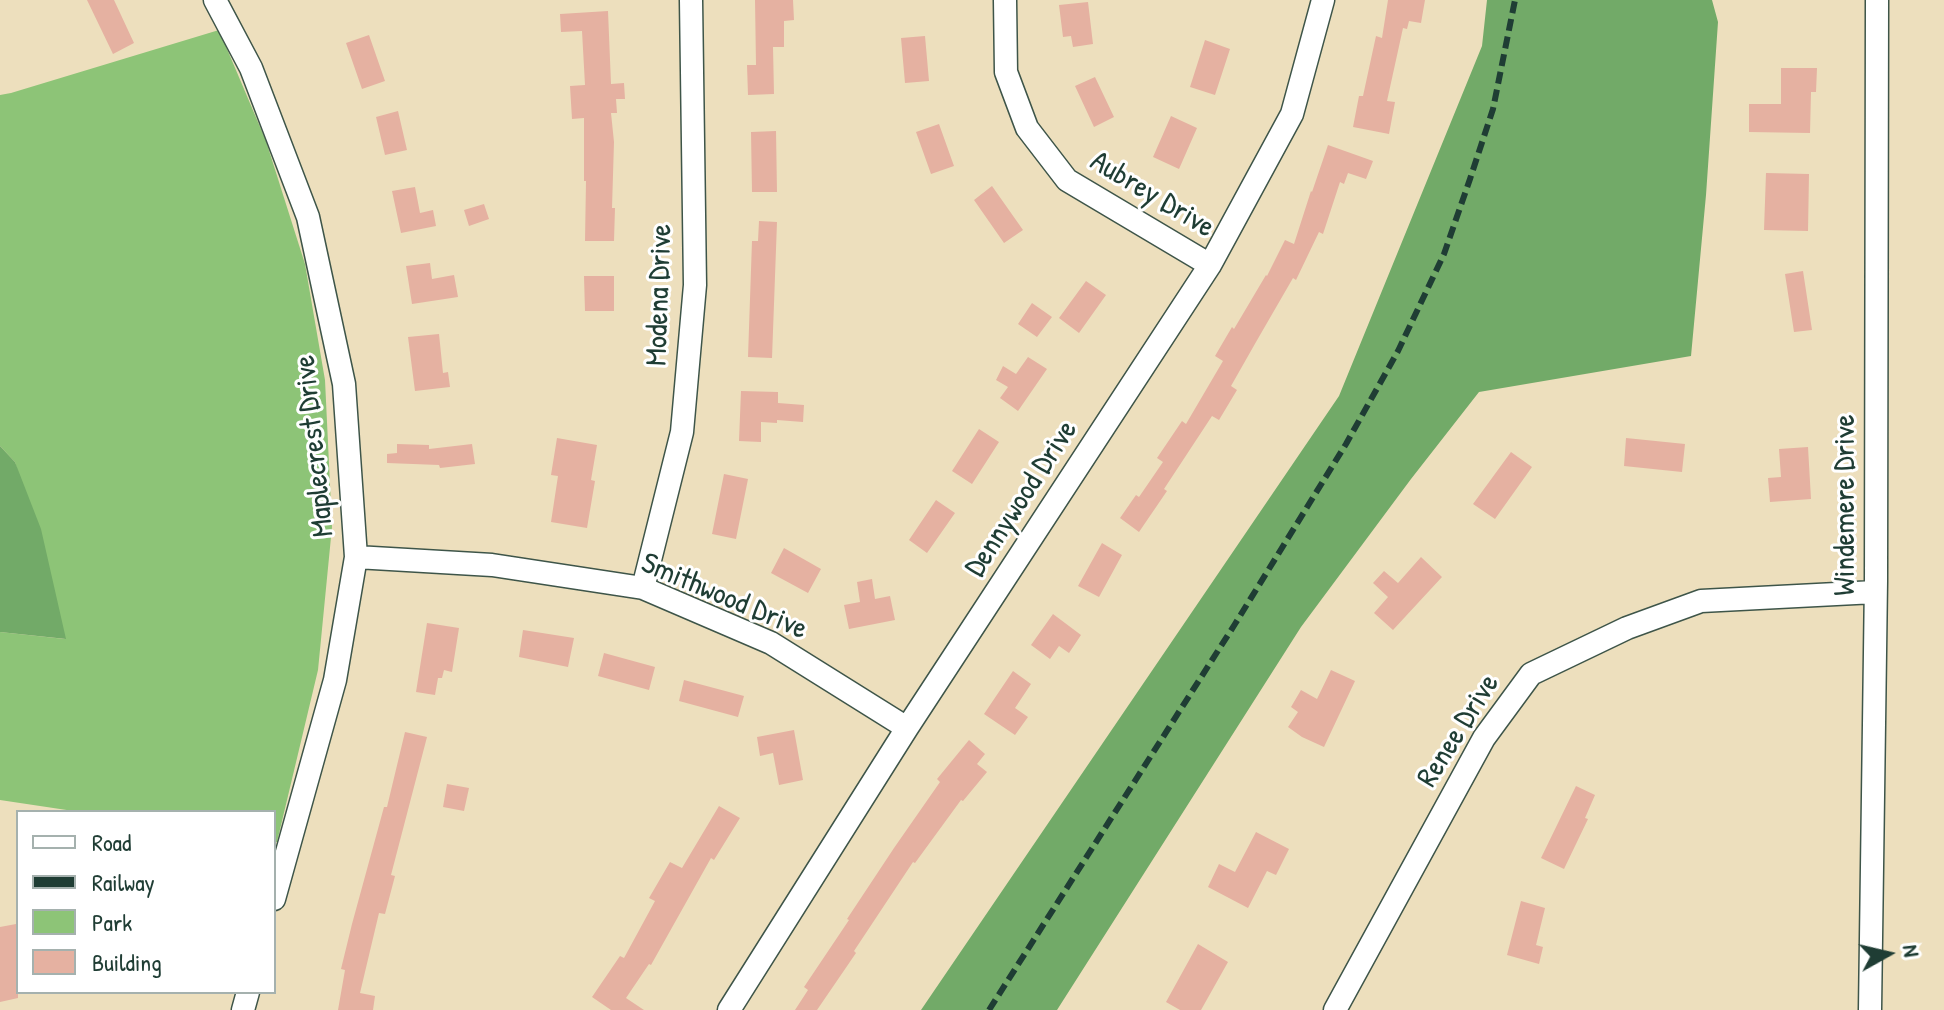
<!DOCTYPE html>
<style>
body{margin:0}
#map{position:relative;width:1944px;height:1010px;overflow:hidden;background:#eddfbd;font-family:"Patrick Hand",sans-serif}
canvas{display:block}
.legend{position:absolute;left:16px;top:810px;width:260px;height:184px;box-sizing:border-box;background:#fff;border:2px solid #a5b1ae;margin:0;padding:10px 14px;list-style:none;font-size:24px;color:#1f3d34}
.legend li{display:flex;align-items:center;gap:16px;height:40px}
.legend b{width:40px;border:2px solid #a5b1ae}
.north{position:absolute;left:1848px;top:914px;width:80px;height:80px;-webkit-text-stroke:6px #fff;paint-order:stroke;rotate:82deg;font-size:22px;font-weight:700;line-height:32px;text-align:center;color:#1f3d34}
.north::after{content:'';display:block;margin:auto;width:28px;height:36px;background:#1f3d34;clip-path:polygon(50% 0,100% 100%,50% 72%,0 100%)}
</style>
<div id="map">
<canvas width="1944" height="1010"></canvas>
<ul class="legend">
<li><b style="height:10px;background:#fff"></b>Road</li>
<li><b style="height:10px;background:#1f3d34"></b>Railway</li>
<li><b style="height:22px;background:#8dc477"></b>Park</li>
<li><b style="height:22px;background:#e5b1a1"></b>Building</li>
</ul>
<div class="north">N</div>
</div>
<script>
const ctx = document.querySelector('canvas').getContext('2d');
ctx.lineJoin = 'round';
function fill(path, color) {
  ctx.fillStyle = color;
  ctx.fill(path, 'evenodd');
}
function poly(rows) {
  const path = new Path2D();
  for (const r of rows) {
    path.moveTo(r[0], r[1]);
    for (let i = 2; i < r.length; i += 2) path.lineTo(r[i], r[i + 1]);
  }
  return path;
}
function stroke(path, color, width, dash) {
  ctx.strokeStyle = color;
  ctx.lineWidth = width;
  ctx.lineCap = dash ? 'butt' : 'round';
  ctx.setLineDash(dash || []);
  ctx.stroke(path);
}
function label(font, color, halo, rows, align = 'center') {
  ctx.font = font + ' "Patrick Hand",sans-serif';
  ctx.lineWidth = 6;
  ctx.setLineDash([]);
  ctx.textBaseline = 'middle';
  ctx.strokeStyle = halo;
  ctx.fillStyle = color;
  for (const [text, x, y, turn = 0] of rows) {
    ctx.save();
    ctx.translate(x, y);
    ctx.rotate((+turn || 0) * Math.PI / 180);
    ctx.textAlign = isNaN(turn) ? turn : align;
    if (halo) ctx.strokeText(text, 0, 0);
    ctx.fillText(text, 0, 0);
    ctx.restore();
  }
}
fill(poly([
 [219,30,266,141,305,264,325,380,332,527,318,670,277,842,274,842,274,812,80,812,0,800,0,632,65,639,15,462,0,446,0,95,11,93]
]), '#8dc477');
fill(poly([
 [1487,0,1712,0,1718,22,1706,195,1691,356,1479,392,1411,479,1301,627,1057,1010,921,1010,1339,396,1482,46],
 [0,446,15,462,41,529,66,639,0,632]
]), '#72aa68');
fill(poly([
 [87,0,114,0,134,43,113,54],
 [755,0,793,0,794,20,784,21,784,47,773,47,774,94,748,95,747,65,756,65],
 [1388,0,1425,0,1421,23,1409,21,1407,29,1403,28,1387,101,1395,102,1389,134,1353,127,1359,96,1363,96,1376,36,1382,38],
 [1088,2,1093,44,1073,47,1071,36,1063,37,1059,5],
 [608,11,611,84,624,83,625,99,616,99,617,113,611,113,614,142,612,208,615,208,614,241,585,241,586,181,584,181,584,118,572,119,570,86,585,85,582,31,561,32,560,14],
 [369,35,385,81,362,89,346,43],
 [925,36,929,81,905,83,901,38],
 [1205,40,1230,49,1215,95,1190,87],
 [1781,68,1817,68,1816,92,1811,92,1810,133,1749,132,1749,104,1781,104],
 [1095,77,1114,117,1094,127,1075,86],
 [398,111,407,150,385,155,376,117],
 [1171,116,1197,128,1179,169,1153,157],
 [939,124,954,166,931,174,916,132],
 [776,131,777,192,752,192,751,132],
 [1328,145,1373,161,1366,179,1348,173,1344,184,1340,182,1323,234,1319,232,1296,280,1293,278,1256,342,1231,386,1237,390,1219,420,1212,416,1164,489,1167,491,1139,532,1120,518,1136,495,1139,497,1163,462,1157,458,1182,421,1186,424,1223,361,1215,356,1232,327,1234,329,1266,275,1267,276,1285,240,1294,244,1311,191,1312,192],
 [1766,173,1809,174,1808,231,1764,230],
 [992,186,1023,230,1004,243,974,200],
 [415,187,420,213,433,210,436,226,401,233,392,191],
 [484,204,489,219,469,226,464,210],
 [759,221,777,222,772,358,748,357,752,241,758,241],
 [430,263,432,279,454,275,458,297,412,304,406,266],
 [1803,271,1812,330,1794,332,1785,274],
 [584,276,614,276,614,311,585,311],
 [1086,281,1106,295,1079,333,1059,318],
 [1032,303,1052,317,1037,337,1018,324],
 [439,334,443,373,448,372,450,387,415,391,408,337],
 [1028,357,1047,369,1018,411,1000,398,1008,387,996,380,1003,366,1016,374],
 [741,391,778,392,778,403,804,405,803,422,777,420,777,423,761,422,761,442,739,441],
 [979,429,999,442,972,484,952,471],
 [557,438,597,445,591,480,595,481,587,528,551,522,558,476,551,475],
 [1626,438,1685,444,1682,472,1624,466],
 [397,444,429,445,429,449,472,444,475,464,440,468,439,465,387,463,387,454,397,453],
 [1808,447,1811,499,1770,502,1768,478,1781,477,1779,449],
 [1511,452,1532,467,1495,519,1473,504],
 [724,474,748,479,736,539,712,534],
 [936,500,955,513,927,553,909,540],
 [1102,543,1122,555,1099,597,1078,586],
 [784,548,821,569,808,593,771,573],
 [1421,557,1442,577,1393,630,1374,613,1388,597,1373,583,1384,571,1398,583],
 [872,579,875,599,890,596,895,620,849,629,844,605,860,602,857,582],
 [1053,614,1081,635,1069,653,1059,646,1050,659,1031,645],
 [427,623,459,628,452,672,444,670,442,678,438,678,435,695,416,692],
 [523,630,574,638,568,667,519,657],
 [604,653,655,667,649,690,598,676],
 [1331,670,1355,681,1324,747,1302,737,1288,727,1298,712,1291,707,1301,690,1317,699],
 [1013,671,1031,684,1015,708,1028,717,1015,735,984,714],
 [684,680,744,696,738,717,679,701],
 [794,730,803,780,779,785,773,753,760,756,757,737],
 [405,732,427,737,391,875,395,876,385,914,379,913,360,993,375,996,373,1010,338,1010,345,970,341,969,352,924,384,807,387,807],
 [969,740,985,754,977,764,987,772,963,801,961,800,915,863,913,862,854,951,856,953,817,1010,795,1010,808,990,804,987,849,920,847,919,894,848,940,782,937,779],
 [447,784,469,788,464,811,443,807],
 [1576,786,1595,795,1585,818,1588,819,1564,869,1541,858],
 [719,806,740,818,714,860,711,858,651,965,649,964,626,998,644,1010,611,1010,592,997,620,956,624,958,655,901,649,898,670,862,682,868],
 [1256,832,1289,849,1276,875,1267,871,1248,908,1208,887,1219,864,1235,872],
 [1521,901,1545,908,1536,945,1543,947,1539,964,1507,955],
 [16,924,18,933,18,998,0,1002,0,927],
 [1198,944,1228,962,1201,1010,1180,1010,1166,1002]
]), '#e5b1a1');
const street = poly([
 [215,0,251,68,308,217,344,384,356,557,335,680,274,899],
 [1005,0,1006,72,1027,128,1067,180,1210,265],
 [356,557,492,565,643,588,771,643,907,728],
 [643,588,682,432,695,285,691,0],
 [243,1010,248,992],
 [729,1010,907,728,1210,265,1292,114,1323,0],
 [1335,1010,1484,738,1531,674,1627,628,1701,601,1875,592],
 [1870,1010,1876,581,1877,0]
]);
stroke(street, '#3e5549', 25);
stroke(street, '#fff', 22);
stroke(poly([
 [989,1010,1235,624,1346,444,1398,351,1444,254,1470,179,1493,109,1515,0]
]), '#1f3d34', 6, [12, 6]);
label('30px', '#1f3d34', '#fff', [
 ["Aubrey Drive",1152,195,31],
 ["Modena Drive",660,295,-88],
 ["Maplecrest Drive",315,446,-96],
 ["Dennywood Drive",1022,499,-57],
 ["Windemere Drive",1846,505,-90],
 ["Smithwood Drive",724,597,23],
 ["Renee Drive",1459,731,-58]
]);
</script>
